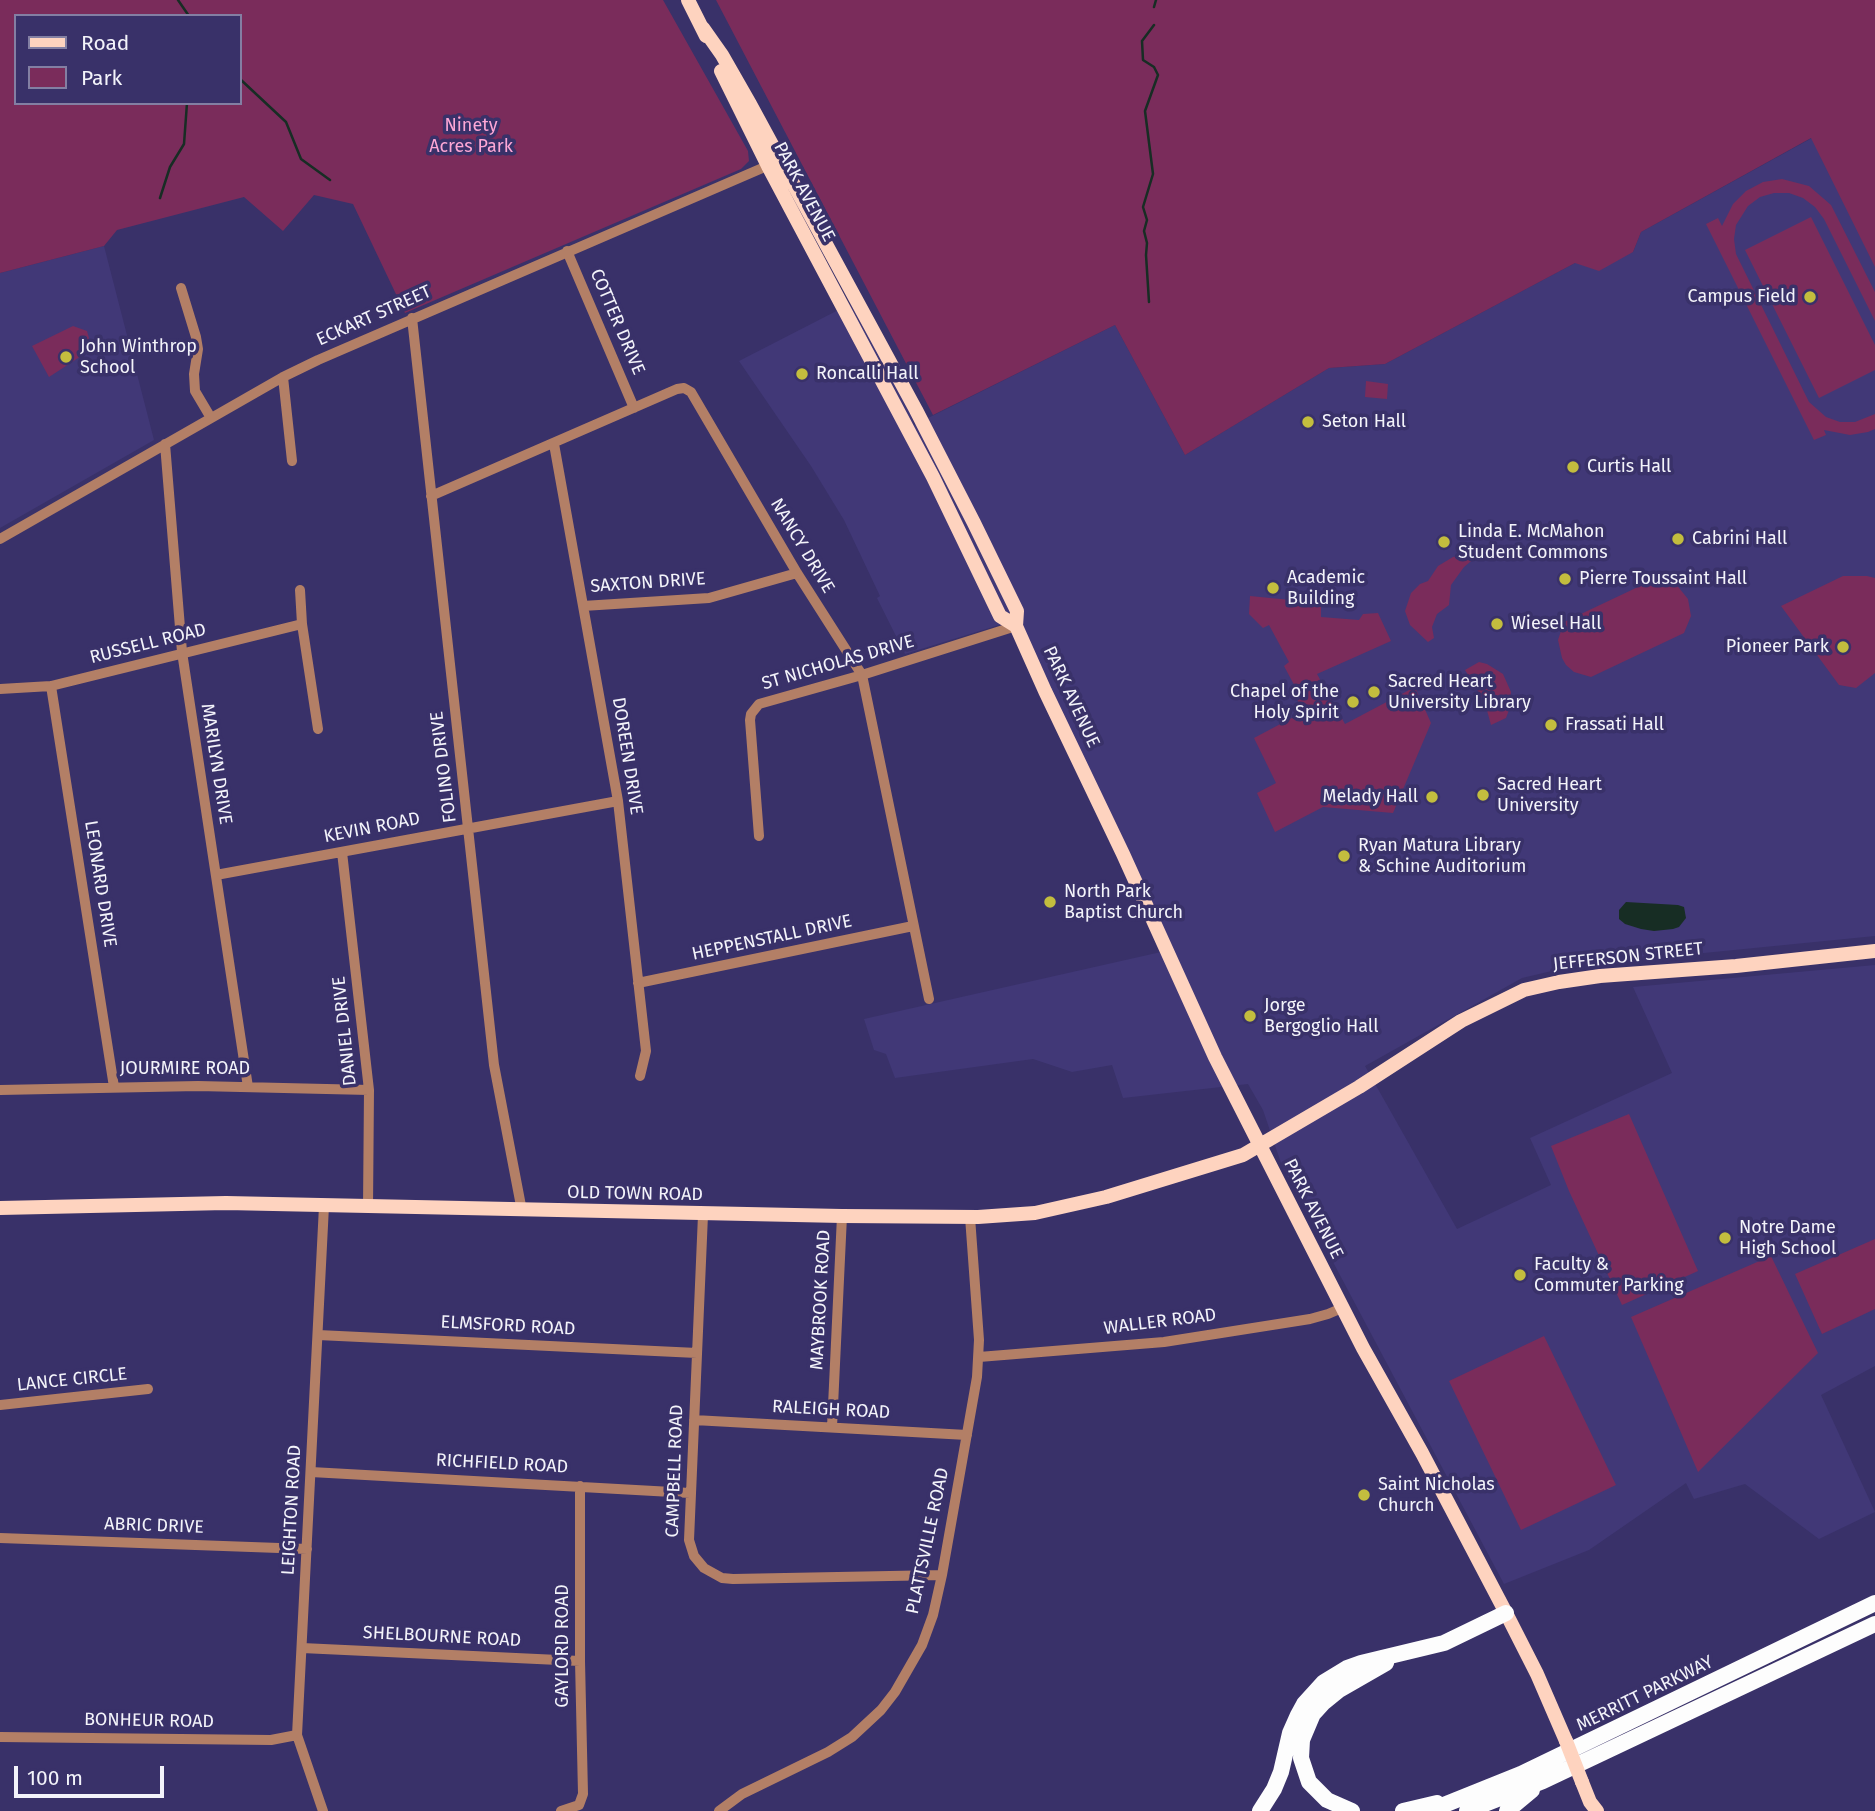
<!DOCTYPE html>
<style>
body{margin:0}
#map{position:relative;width:1875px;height:1811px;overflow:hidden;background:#393169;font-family:"Fira Sans",sans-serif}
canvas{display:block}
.legend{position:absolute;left:14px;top:14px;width:228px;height:91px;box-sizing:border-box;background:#393169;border:2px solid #837fa3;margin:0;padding:9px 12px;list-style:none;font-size:21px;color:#f3f3fa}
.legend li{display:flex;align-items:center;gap:14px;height:35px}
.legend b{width:35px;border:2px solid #837fa3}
.scale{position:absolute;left:14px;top:1766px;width:150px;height:32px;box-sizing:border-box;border:4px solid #f3f3fa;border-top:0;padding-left:9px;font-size:21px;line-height:24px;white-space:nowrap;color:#f3f3fa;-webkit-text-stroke:5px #393169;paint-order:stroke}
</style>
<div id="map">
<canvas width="1875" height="1811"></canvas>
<ul class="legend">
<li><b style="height:9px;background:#fed3bf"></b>Road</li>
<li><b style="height:19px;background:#7a2c5b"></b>Park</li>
</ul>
<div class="scale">100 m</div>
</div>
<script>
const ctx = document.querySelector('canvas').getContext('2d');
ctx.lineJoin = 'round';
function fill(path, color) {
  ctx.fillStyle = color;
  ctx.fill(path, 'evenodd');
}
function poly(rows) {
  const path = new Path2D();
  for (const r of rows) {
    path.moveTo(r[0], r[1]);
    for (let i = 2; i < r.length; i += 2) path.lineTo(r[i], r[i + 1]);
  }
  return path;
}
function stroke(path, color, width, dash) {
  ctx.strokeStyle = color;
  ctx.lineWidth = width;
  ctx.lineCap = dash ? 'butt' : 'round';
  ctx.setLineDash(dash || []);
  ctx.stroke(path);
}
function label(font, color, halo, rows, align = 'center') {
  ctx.font = font + ' "Fira Sans",sans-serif';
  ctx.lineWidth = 7;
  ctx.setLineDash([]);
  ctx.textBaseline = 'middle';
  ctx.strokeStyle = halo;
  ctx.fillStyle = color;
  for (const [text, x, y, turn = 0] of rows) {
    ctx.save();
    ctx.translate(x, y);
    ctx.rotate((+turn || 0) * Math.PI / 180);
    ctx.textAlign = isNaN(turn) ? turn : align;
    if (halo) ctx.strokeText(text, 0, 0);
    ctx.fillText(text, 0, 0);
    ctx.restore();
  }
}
fill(poly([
 [1812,138,1875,263,1875,936,1573,966,1522,978,1365,1066,1457,1229,1551,1185,1530,1138,1672,1073,1633,987,1875,965,1875,1366,1821,1395,1875,1512,1819,1539,1745,1484,1694,1499,1686,1483,1589,1550,1504,1584,1282,1166,1263,1110,1248,1084,1123,1098,1112,1065,1072,1072,1033,1059,895,1078,886,1054,874,1050,864,1019,1161,952,1012,621,905,654,877,598,880,596,844,520,811,466,739,361,850,304,909,409,914,425,1115,325,1185,455,1329,368,1385,364,1575,263,1633,252,1641,232],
 [104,246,154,440,0,528,0,273]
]), '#413877');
fill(poly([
 [0,0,663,0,748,151,749,161,741,169,405,313,353,204,314,195,283,231,244,197,117,230,104,246,0,273],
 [16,16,240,16,240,103,16,103],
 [716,0,1875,0,1875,267,1811,138,1641,232,1633,252,1599,271,1575,263,1385,364,1329,368,1185,455,1115,325,933,415],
 [1782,179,1809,186,1831,205,1875,292,1875,321,1824,219,1815,207,1803,198,1789,193,1774,193,1760,197,1748,206,1736,225,1734,239,1736,254,1809,402,1826,417,1840,422,1855,422,1875,414,1875,429,1868,432,1850,435,1824,430,1826,435,1814,440,1706,224,1718,218,1722,226,1733,204,1746,191,1763,182],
 [1811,217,1875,345,1875,370,1819,398,1745,250],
 [73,326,87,331,92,349,49,377,32,346],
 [1366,381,1388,384,1387,399,1365,397],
 [1475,552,1476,557,1464,567,1451,585,1449,605,1437,614,1432,627,1434,638,1428,642,1410,625,1405,611,1411,593,1420,584,1428,581,1438,566,1453,557],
 [1843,576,1867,576,1875,578,1875,673,1856,688,1839,685,1781,606],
 [1657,578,1675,583,1688,599,1691,616,1684,633,1591,677,1574,672,1566,665,1562,658,1558,640,1564,622],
 [1250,596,1321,603,1321,617,1359,620,1363,614,1378,613,1391,641,1317,674,1345,724,1415,687,1431,723,1393,813,1323,807,1275,832,1257,793,1276,783,1254,738,1303,712,1296,697,1299,694,1284,666,1289,662,1269,625,1263,628,1249,614],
 [1479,662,1487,664,1503,674,1511,692,1509,710,1506,718,1491,725,1485,703,1465,670],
 [1629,1114,1698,1271,1622,1305,1569,1191,1551,1146],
 [1875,1239,1875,1309,1822,1334,1795,1274],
 [1771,1256,1818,1353,1698,1472,1631,1317],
 [1544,1336,1616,1485,1521,1530,1449,1381]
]), '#7a2c5b');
fill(poly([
 [1626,902,1678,905,1684,907,1686,918,1679,927,1673,929,1654,931,1641,929,1625,924,1619,919,1619,910]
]), '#172d24');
stroke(poly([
 [178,0,189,16],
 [1154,7,1156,0],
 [240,79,286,122,301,159,330,180],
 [160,198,170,167,184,144,187,103],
 [1149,302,1146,255,1147,243,1144,231,1147,220,1143,207,1153,174,1145,111,1158,75,1154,67,1143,60,1142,41,1154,25]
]), '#172d24', 2.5);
stroke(poly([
 [567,251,634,408],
 [181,288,196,337,198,349,194,374,195,391,211,418],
 [412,318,494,1065,522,1211],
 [283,377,292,461],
 [165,444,182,652,248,1087],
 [554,444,618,801,646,1051,640,1076],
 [431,496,677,389,684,388,691,392,797,573,862,675,929,999],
 [0,539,283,377,318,360,774,163],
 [300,590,302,624,318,729],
 [583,606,709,598,797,573],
 [51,686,114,1087],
 [0,689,51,686,302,624],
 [759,836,750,720,751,714,759,704,862,675,1016,626],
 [342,852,369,1090,368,1207],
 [216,875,618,801],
 [638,983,913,926],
 [0,1090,198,1086,369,1090],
 [703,1215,689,1540,694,1556,704,1568,722,1578,733,1579,942,1575],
 [318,1335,697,1353],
 [979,1357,1164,1342,1310,1319,1328,1314,1342,1308],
 [0,1405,148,1389],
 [694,1420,967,1435],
 [832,1427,842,1216],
 [311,1472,690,1493],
 [0,1538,307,1549],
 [302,1648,580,1661],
 [0,1737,271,1740,297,1735],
 [323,1811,297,1735,324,1206],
 [561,1811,579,1805,583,1794,580,1661,580,1486],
 [719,1811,742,1794,828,1752,852,1737,881,1710,895,1692,922,1645,933,1615,942,1575,977,1377,979,1340,970,1217]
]), '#b37f66', 10);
stroke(poly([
 [688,0,706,36],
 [703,28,722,55,750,104,916,410,974,523,1017,611,1016,626,1045,691,1123,854,1215,1057,1363,1348,1422,1453,1506,1613,1537,1674,1566,1741],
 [721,71,768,166,933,477,1000,616,1016,626],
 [0,1208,226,1203,842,1216,978,1217,1035,1213,1106,1197,1243,1155,1359,1087,1461,1021,1524,990,1559,982,1600,976,1736,966,1875,951],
 [1582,1782,1590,1802,1597,1811]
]), '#fed3bf', 14);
stroke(poly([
 [1260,1811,1274,1789,1281,1772,1290,1733,1298,1715,1304,1704,1324,1682,1347,1668,1361,1663,1444,1643,1506,1613],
 [1352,1811,1327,1800,1309,1782,1301,1758,1302,1740,1313,1714,1323,1703,1339,1690,1386,1663],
 [1403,1811,1437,1803],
 [1429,1811,1521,1774,1875,1603],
 [1467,1811,1543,1781,1875,1624],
 [1507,1811,1532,1790]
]), '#fdfdfd', 16);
stroke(poly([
 [1566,1741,1582,1782]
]), '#fed3bf', 14);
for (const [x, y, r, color] of [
 [1810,297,7,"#c3bd3e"],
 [66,357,7,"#c3bd3e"],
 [802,374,7,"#c3bd3e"],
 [1308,422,7,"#c3bd3e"],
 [1573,467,7,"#c3bd3e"],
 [1678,539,7,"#c3bd3e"],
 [1444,542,7,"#c3bd3e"],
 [1565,579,7,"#c3bd3e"],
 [1273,588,7,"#c3bd3e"],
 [1497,624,7,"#c3bd3e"],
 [1843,647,7,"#c3bd3e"],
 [1374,692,7,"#c3bd3e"],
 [1353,702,7,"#c3bd3e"],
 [1551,725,7,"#c3bd3e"],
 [1483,795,7,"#c3bd3e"],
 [1432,797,7,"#c3bd3e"],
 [1344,856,7,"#c3bd3e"],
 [1050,902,7,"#c3bd3e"],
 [1250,1016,7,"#c3bd3e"],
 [1725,1238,7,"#c3bd3e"],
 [1520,1275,7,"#c3bd3e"],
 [1364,1495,7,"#c3bd3e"]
]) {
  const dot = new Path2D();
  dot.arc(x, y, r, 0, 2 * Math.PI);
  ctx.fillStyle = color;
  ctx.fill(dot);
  stroke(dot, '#393169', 2.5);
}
label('18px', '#fea7d6', '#393169', [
 ["Ninety",471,126],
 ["Acres Park",471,147]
]);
label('18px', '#f3f3fa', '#393169', [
 ["PARK AVENUE",804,192,62],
 ["ECKART STREET",374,316,-24],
 ["COTTER DRIVE",617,322,67],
 ["NANCY DRIVE",802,546,59],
 ["SAXTON DRIVE",648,583,-4],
 ["RUSSELL ROAD",148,644,-14],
 ["ST NICHOLAS DRIVE",838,663,-16],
 ["PARK AVENUE",1071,697,65],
 ["DOREEN DRIVE",627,756,81],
 ["MARILYN DRIVE",216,764,81],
 ["FOLINO DRIVE",444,767,-97],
 ["KEVIN ROAD",372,828,-11],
 ["LEONARD DRIVE",100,884,81],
 ["HEPPENSTALL DRIVE",772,938,-12],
 ["JEFFERSON STREET",1628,957,-6],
 ["DANIEL DRIVE",345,1031,-96],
 ["JOURMIRE ROAD",185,1069],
 ["OLD TOWN ROAD",635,1194,1],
 ["PARK AVENUE",1313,1209,63],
 ["MAYBROOK ROAD",821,1300,-87],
 ["WALLER ROAD",1160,1322,-7],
 ["ELMSFORD ROAD",508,1326,3],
 ["LANCE CIRCLE",72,1380,-6],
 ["RALEIGH ROAD",831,1410,3],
 ["RICHFIELD ROAD",502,1464,3],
 ["CAMPBELL ROAD",675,1471,-88],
 ["LEIGHTON ROAD",292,1510,-87],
 ["ABRIC DRIVE",154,1526,2],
 ["PLATTSVILLE ROAD",928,1541,-78],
 ["SHELBOURNE ROAD",442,1637,3],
 ["GAYLORD ROAD",563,1646,-90],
 ["MERRITT PARKWAY",1645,1694,-26],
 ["BONHEUR ROAD",149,1721,1]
]);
label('18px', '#f3f3fa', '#393169', [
 ["Campus Field",1796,297,"right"],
 ["John Winthrop",80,347],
 ["School",80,368],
 ["Roncalli Hall",816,374],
 ["Seton Hall",1322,422],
 ["Curtis Hall",1587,467],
 ["Linda E. McMahon",1458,532],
 ["Student Commons",1458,553],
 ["Cabrini Hall",1692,539],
 ["Academic",1287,578],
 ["Building",1287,599],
 ["Pierre Toussaint Hall",1579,579],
 ["Wiesel Hall",1511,624],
 ["Pioneer Park",1829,647,"right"],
 ["Sacred Heart",1388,682],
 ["University Library",1388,703],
 ["Chapel of the",1339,692,"right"],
 ["Holy Spirit",1339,713,"right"],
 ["Frassati Hall",1565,725],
 ["Sacred Heart",1497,785],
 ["University",1497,806],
 ["Melady Hall",1418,797,"right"],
 ["Ryan Matura Library",1358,846],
 ["& Schine Auditorium",1358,867],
 ["North Park",1064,892],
 ["Baptist Church",1064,913],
 ["Jorge",1264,1006],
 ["Bergoglio Hall",1264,1027],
 ["Notre Dame",1739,1228],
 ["High School",1739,1249],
 ["Faculty &",1534,1265],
 ["Commuter Parking",1534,1286],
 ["Saint Nicholas",1378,1485],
 ["Church",1378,1506]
], 'left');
</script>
